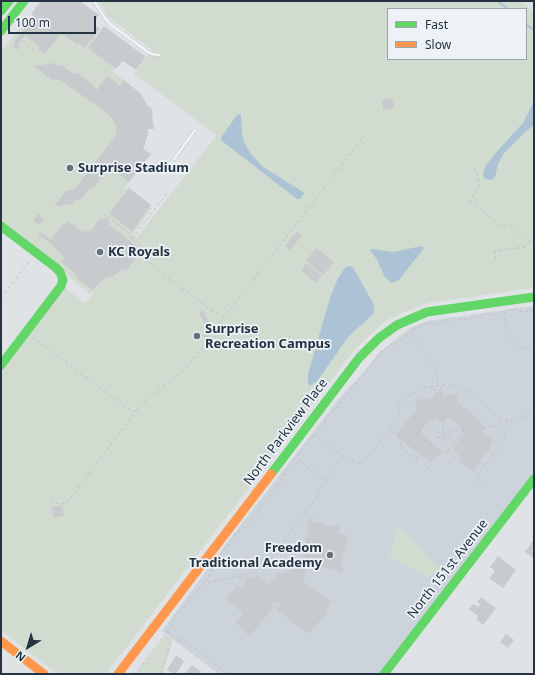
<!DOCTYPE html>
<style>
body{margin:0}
#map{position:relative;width:535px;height:675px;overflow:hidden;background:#e0e3e6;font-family:"Noto Sans",sans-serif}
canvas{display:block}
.frame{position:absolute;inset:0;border:2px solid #253241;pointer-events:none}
.legend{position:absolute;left:387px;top:8px;width:140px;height:52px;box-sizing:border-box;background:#edf2f6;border:1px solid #9da5ae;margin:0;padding:5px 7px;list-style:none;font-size:12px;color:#253241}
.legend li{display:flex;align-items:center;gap:8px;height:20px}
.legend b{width:20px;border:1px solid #9da5ae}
.north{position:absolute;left:8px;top:627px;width:40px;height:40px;-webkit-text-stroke:3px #edf2f6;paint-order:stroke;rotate:218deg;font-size:11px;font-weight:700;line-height:16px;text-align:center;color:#253241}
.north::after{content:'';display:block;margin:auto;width:14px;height:18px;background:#253241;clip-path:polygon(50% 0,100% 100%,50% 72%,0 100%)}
.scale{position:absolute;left:8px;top:16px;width:88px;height:18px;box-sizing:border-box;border:2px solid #253241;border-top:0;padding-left:5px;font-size:12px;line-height:14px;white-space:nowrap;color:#253241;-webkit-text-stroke:3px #edf2f6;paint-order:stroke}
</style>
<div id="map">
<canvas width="535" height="675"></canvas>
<div class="frame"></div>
<ul class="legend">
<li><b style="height:5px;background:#63d668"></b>Fast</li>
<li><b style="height:5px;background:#ff974d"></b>Slow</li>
</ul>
<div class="north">N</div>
<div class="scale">100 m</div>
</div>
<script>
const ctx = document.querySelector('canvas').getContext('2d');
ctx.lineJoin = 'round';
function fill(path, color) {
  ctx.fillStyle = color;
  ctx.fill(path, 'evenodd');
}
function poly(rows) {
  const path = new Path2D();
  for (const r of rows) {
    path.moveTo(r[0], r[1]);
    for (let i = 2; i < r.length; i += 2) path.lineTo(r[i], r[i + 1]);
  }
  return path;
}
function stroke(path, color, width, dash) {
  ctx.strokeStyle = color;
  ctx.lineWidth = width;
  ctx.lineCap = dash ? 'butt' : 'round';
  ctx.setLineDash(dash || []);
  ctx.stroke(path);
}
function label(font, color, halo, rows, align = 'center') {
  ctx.font = font + ' "Noto Sans",sans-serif';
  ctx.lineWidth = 3.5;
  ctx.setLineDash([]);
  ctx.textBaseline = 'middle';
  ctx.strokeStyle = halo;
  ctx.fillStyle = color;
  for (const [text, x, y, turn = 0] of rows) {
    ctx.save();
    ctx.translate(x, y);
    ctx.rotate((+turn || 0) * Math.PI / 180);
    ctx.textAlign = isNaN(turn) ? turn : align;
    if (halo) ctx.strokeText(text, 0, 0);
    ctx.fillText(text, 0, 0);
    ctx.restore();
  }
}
fill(poly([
 [534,306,534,474,381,674,219,674,162,631,229,540,342,395,360,376,380,352,410,328,427,321]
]), '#cdd3da');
fill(poly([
 [99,1,521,1,534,12,534,288,428,303,399,314,384,322,356,348,348,358,106,674,58,674,1,630,1,369,63,287,85,303,95,291,90,294,59,268,1,223,1,52,28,18,76,22,122,56,112,71,140,93,149,108,151,107,153,114,152,114,154,129,148,129,148,134,143,149,151,154,125,187,152,208,133,234,137,237,217,135,134,74,152,50,107,16],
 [388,9,526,9,526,59,388,59],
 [397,528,401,530,417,542,428,558,440,569,430,576,425,576,415,571,407,565,388,558],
 [166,634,173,640,162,674,135,674]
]), '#d1dbd0');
fill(poly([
 [534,101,534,125,523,134,504,153,498,164,495,177,492,180,485,179,483,175,485,167,493,156,523,123],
 [240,114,241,115,242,132,243,140,250,153,263,167,303,192,304,194,300,199,297,199,222,141,221,138,222,136,237,115],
 [422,246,424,248,399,280,392,283,385,277,376,258,370,250,372,249,393,252],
 [349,266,352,267,354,269,373,303,374,310,373,314,348,337,318,380,310,386,308,383,308,374,330,298,338,278,345,268]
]), '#abc3d4');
stroke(poly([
 [498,1,508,9],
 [526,24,534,30]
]), '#abc3d4', 2);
fill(poly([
 [41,1,84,1,82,3,99,15,93,24,100,29,85,48,79,43,78,45,64,35,60,35,45,54,38,48,39,46,25,35,18,45,19,47,17,50,13,47,15,44,13,43,35,17,31,14],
 [104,26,146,57,136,70,123,61,116,69,88,48],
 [56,63,57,66,61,65,74,74,77,73,95,87,96,91,107,76,120,86,124,80,140,93,149,108,151,107,153,114,152,114,154,129,148,129,148,134,143,149,151,154,129,182,117,173,115,175,106,167,106,172,93,188,89,189,80,200,74,201,74,204,54,206,67,190,74,190,115,137,117,130,116,125,113,120,108,114,59,79,52,80,34,66],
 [392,98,394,108,383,110,382,99],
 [129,188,151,205,132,231,109,214],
 [38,214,44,219,39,225,33,220],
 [104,217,110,222,108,224,142,250,126,271,123,269,112,277,110,276,103,279,93,290,76,278,78,276,61,262,65,257,54,248,55,247,50,243,38,235,41,232,51,240,63,223,65,225,68,221,83,232,91,231,100,218,102,220],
 [297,231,302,235,290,250,285,246],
 [316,248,334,262,323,275,306,261],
 [306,263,322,276,316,283,301,271],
 [203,310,209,323,209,334,207,340,203,337,203,335,205,336,205,326,203,320,199,314],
 [442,391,443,396,457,394,458,403,481,421,480,423,486,427,482,432,493,441,489,446,491,448,472,471,459,461,462,458,455,452,454,448,464,434,462,432,461,427,449,418,446,418,446,421,438,422,438,419,429,420,420,433,441,450,431,463,396,436,416,409,415,400,435,397,434,393],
 [62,506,64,516,53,518,52,507],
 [310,517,314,518,312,522,317,524,318,522,323,523,323,524,333,527,334,524,340,526,339,533,348,536,341,561,343,562,341,567,344,568,342,573,317,565,318,562,310,558,303,581,332,602,325,612,328,613,324,618,322,617,316,626,315,625,309,634,277,610,281,605,279,603,278,604,274,601,270,605,273,607,250,636,243,631,244,629,235,623,243,613,226,600,237,585,241,587,249,576,251,578,253,576,255,578,257,575,269,585,276,577,275,573,279,572,279,574,286,573,287,571,299,568,304,553,300,552,301,548,304,548,309,528,307,527],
 [534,539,534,558,525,552],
 [498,556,516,570,503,588,489,578,495,571,490,567],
 [481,597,496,608,483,625,476,619,478,616,469,609,473,604,478,607,480,604,477,602],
 [506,634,514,640,508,648,500,642],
 [176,655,184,661,176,674,173,674,167,670],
 [192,665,201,672,200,674,185,673]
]), '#c8cbce');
const lane = poly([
 [94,1,105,18,110,24,148,52,152,54,159,55],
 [174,159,195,130]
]);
stroke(lane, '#bec1c4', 4);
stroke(poly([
 [18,37,36,52],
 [474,168,478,174,479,183,477,190,470,201,500,225,509,225,534,244],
 [103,213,127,231,132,239,144,248,137,258],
 [132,239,167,193],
 [139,255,208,308,222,316],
 [496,259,495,251,525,247,530,242],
 [1,298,31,259],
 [534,311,522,312,515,309,506,311,504,316,507,335,519,347,534,351],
 [32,337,128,409,136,411,66,504,57,503,50,497],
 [438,386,436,367,431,362,428,355,424,351,421,345,412,337,412,332,415,328,430,322,434,324,449,321,452,318,461,320,475,318,486,313,492,315,505,314],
 [430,387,442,385],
 [136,411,148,399,186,368,201,349,209,344,221,330,222,317,229,311,364,136],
 [442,418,444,434],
 [508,421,501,418,497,426,503,430,508,421,534,413],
 [483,427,496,426],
 [315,435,326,424,325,420,328,415,337,407,383,350,391,344,397,344,412,332],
 [421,435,427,430,432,430,444,435,450,439],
 [438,438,444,435],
 [450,450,444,444,444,435,455,430,464,431,448,452,478,475],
 [448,452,440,452,417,434,428,418,442,417,450,416,463,427,464,430],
 [343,457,325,480,302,463,299,459,299,453,309,440,315,435,343,457,362,464,364,458,370,457,370,452,373,450,390,429],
 [415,462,419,457,412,456,406,452,401,445,399,435,390,428,399,416,399,411,397,406,405,398,419,389,429,387,437,391,440,390,443,385,448,384,456,386,467,391,501,418],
 [480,463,484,466,494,453,505,437,503,430],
 [484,466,476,479,484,482],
 [427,470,440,453],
 [206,582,214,567,215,563,238,532,248,524,280,482,287,470,292,469,299,460],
 [237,584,244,575],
 [167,632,180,642,183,639,227,674],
 [134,674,172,625,173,617,186,605,200,587,206,583,241,576,255,571,266,564,315,500,325,480],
 [161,674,170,642,164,635]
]), '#bfc2c6', 1, [3, 3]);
stroke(lane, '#f0f1f3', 3);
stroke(poly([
 [1,11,9,1],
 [1,31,24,1],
 [1,226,55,267,60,272,63,280,61,286,1,365],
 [271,474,359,358,379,338,397,325,427,312,534,297],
 [384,674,534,479]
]), '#63d668', 9);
stroke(poly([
 [1,641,44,674],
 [118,674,271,474]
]), '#ff974d', 9);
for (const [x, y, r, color] of [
 [70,168,4,"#66707b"],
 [100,252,4,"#66707b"],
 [197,336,4,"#66707b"],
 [330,555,4,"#66707b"]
]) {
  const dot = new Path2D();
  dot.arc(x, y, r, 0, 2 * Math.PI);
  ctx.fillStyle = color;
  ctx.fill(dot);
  stroke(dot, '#edf2f6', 1.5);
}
label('bold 13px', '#253241', '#edf2f6', [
 ["Surprise Stadium",78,168],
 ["KC Royals",108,252],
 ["Surprise",205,329],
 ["Recreation Campus",205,344],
 ["Freedom",322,548,"right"],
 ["Traditional Academy",322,563,"right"]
], 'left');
label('13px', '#253241', '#edf2f6', [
 ["North Parkview Place",286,432,-53],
 ["North 151st Avenue",448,569,-52]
]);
</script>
